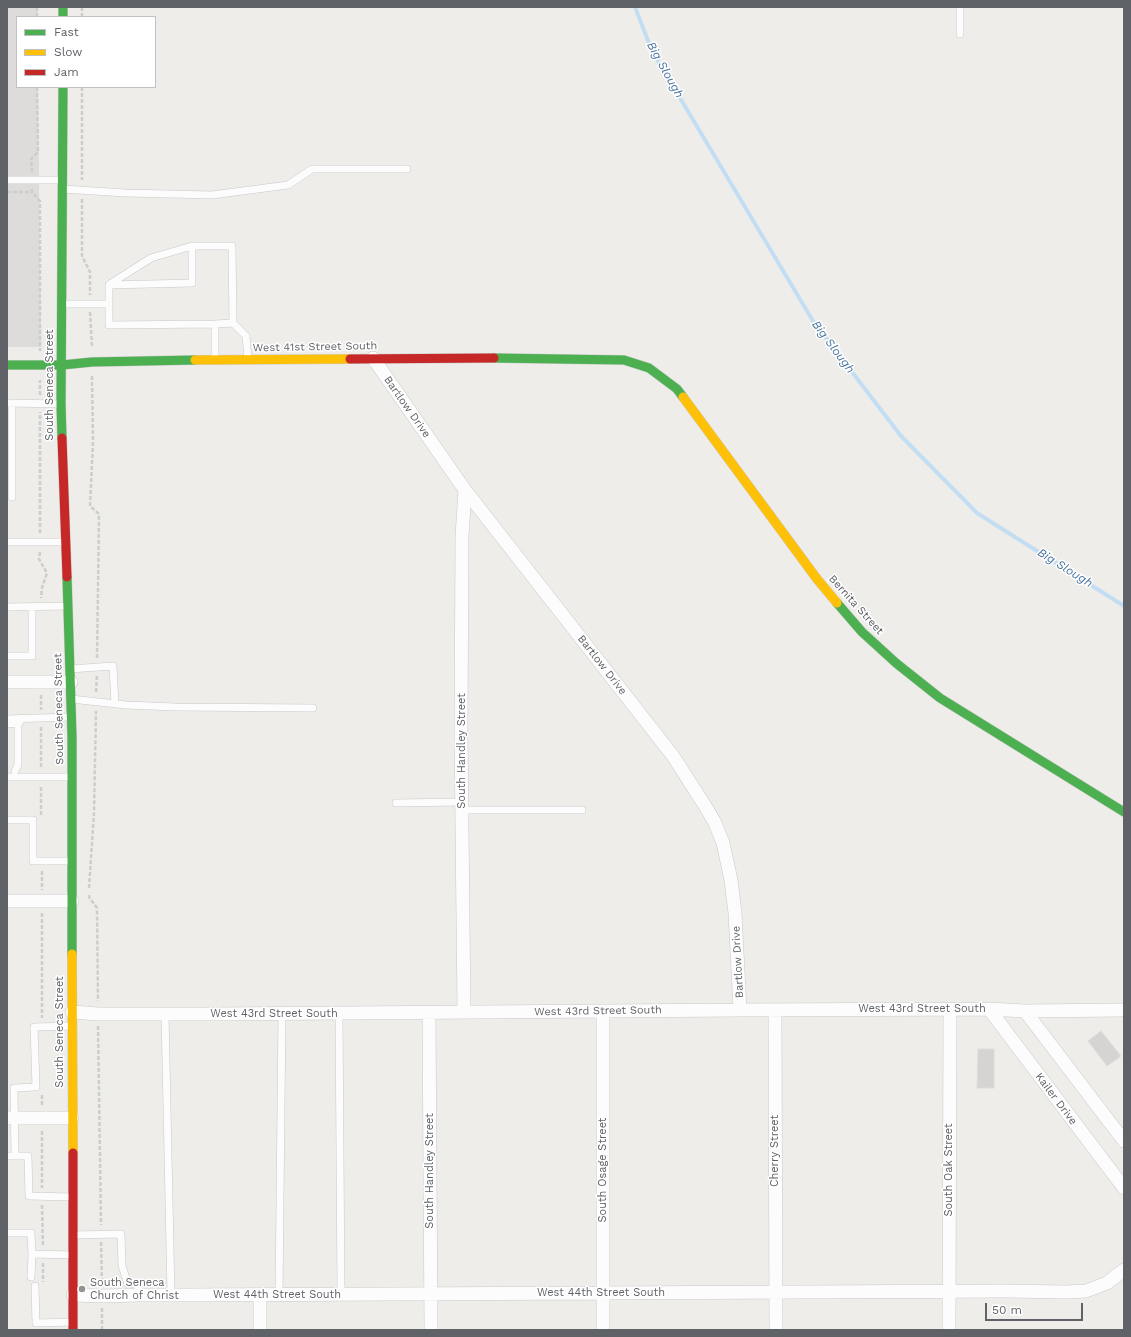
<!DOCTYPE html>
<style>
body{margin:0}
#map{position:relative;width:1131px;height:1337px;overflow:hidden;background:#eeedea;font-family:"Work Sans",sans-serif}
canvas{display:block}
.frame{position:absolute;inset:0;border:8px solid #5f6267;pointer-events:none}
.legend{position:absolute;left:16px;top:16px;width:140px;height:72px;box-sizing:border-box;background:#fff;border:1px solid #bfc0c2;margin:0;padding:5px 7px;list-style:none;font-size:12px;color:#5f6267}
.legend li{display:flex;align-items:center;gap:8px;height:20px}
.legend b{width:20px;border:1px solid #bfc0c2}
.scale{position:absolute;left:985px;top:1303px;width:98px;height:18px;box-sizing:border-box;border:2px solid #5f6267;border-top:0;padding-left:5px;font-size:12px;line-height:14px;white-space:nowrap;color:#5f6267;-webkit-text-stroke:3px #fff;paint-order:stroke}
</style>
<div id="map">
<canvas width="1131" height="1337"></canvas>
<div class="frame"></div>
<ul class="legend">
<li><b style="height:5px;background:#4caf50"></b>Fast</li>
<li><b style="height:5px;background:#ffc107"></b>Slow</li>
<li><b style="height:5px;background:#c62828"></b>Jam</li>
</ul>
<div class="scale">50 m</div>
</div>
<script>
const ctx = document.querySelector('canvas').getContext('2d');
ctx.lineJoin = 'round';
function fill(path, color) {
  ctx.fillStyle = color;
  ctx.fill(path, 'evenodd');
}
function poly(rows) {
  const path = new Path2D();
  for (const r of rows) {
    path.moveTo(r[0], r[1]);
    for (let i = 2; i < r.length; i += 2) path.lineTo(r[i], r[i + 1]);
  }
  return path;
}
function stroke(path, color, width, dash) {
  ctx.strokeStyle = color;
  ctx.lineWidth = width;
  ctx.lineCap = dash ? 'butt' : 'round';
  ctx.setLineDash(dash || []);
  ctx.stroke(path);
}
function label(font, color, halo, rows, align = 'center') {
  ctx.font = font + ' "Work Sans",sans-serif';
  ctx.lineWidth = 3;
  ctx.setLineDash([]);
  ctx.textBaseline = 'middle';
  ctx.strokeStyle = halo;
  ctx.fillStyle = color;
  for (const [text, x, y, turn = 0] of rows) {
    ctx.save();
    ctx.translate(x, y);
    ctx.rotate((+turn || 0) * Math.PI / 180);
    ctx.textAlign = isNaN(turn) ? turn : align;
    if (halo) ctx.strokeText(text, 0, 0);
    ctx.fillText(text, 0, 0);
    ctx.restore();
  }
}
fill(poly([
 [7,7,37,7,38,17,17,17,17,87,38,87,41,347,7,347]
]), '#dedcda');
stroke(poly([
 [635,7,652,51,813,321,901,436,977,513,1124,606]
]), '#c3def3', 4);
const building = poly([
 [1101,1031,1121,1056,1107,1066,1088,1041,1101,1031],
 [978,1049,994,1049,994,1088,977,1088,978,1049]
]);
fill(building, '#d5d4d2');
stroke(building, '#dedcd9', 1);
const lane = poly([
 [960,7,960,34],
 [7,180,61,180],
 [63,189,125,193,212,195,288,185,312,169,407,169],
 [110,284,151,258,192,246],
 [62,304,109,304],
 [233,323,246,336,248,359],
 [215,324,233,323,232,246,192,246,192,283,109,285,109,325,215,324,215,360],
 [8,403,61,404],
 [12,404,12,497],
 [7,542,65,542],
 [7,607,68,606],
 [7,656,32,656,32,607],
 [70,669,113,666,115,704],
 [71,699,126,705,175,707,313,708],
 [7,719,71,717],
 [7,724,18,723,20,722],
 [15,771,18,765,18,723],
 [7,777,71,777],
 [396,803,462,802],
 [462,810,582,810],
 [7,820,33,820,33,861,71,861],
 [339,1013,341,1294],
 [165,1014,171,1295],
 [7,1156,28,1156,29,1196,72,1197],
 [15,1156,14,1088,36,1087,34,1027,72,1026],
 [7,1233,31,1233,32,1254,73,1255],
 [73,1235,121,1234,122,1266,128,1284,138,1284,138,1295],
 [31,1277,32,1254],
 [35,1286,36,1323,73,1322],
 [279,1295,282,1014]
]);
const street = poly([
 [373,358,465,490,673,756,707,809,715,823,723,843,731,880,735,913,740,1010],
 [7,682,71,682],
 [7,901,72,901],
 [989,1009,1124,1188],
 [775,1010,776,1330],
 [603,1011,603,1330],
 [1025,1011,1124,1141],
 [72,1012,98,1014,216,1014,740,1010,989,1009,1025,1011,1124,1010],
 [464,1012,461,734,462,536,465,490],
 [429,1013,431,1330],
 [7,1118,72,1118],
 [73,1295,102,1296,138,1295,189,1295,1006,1291,1066,1292,1086,1291,1107,1283,1124,1270],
 [260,1295,260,1330],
 [949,1330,950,1009]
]);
const fast = poly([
 [63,7,63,17],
 [494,358,624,360,649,368,677,389,683,397],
 [7,365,62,365,92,362,195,360],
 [62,438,61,404,63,87],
 [67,577,72,737,72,954],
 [837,603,862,632,896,663,940,698,1124,812]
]);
const slow = poly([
 [195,360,350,359],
 [683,397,817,579,837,603],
 [72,954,73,1153]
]);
const jam = poly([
 [350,359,494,358],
 [62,438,67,577],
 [73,1153,73,1330]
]);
stroke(lane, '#c9c9c9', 8);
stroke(street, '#c9c9c9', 14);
stroke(fast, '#cbcbcb', 10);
stroke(slow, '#cbcbcb', 10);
stroke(jam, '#cbcbcb', 10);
stroke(poly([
 [37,7,37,17],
 [82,7,82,17],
 [82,87,82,180],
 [32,172,31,159,38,152,37,87],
 [32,189,32,192,40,201,40,351],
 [7,192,32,192],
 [82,199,82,256,90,272,90,295],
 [90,312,92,347],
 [92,376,93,442,90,506,99,514,97,658],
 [40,395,40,380],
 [40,533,40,412],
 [40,552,39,559,47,573,42,588,41,598],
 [96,692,97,675],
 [41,695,41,710],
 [41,727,41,768],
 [41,787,41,816],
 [42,871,42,890],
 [89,888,94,813,96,711],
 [89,895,89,897,97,908,98,1001],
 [42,913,42,1018],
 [98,1026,101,1225],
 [42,1095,42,1106],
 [42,1131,42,1188],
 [42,1205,43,1246],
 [101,1242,102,1283],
 [43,1263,43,1282],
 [102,1308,102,1330]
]), '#cacecc', 2.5, [4, 2]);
stroke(lane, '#fcfcfc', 7);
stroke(street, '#fcfcfc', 13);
stroke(fast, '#4caf50', 9);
stroke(slow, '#ffc107', 9);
stroke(jam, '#c62828', 9);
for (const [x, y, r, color] of [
 [82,1289,4,"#919395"]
]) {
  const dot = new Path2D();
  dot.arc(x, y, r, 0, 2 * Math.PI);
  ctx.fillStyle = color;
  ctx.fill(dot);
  stroke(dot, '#fff', 1.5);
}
label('11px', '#5f6267', '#fff', [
 ["West 41st Street South",315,347,-1],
 ["South Seneca Street",50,385,-90],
 ["Bartlow Drive",407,407,55],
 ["Bernita Street",856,605,48],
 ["Bartlow Drive",602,665,52],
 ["South Seneca Street",59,709,-91],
 ["South Handley Street",462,751,-90],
 ["Bartlow Drive",738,962,-93],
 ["West 43rd Street South",922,1009],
 ["West 43rd Street South",598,1011,-1],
 ["West 43rd Street South",274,1014],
 ["South Seneca Street",60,1032,-90],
 ["Kailer Drive",1056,1099,53],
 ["Cherry Street",775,1151,-90],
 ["South Osage Street",603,1170,-90],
 ["South Oak Street",949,1170,-90],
 ["South Handley Street",430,1171,-90],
 ["West 44th Street South",601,1293],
 ["West 44th Street South",277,1295]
]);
label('11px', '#5f6267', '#fff', [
 ["South Seneca",90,1283],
 ["Church of Christ",90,1296]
], 'left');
label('italic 12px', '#4b74a0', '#fff', [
 ["Big Slough",665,70,61],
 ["Big Slough",833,347,53],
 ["Big Slough",1065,568,32]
]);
</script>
